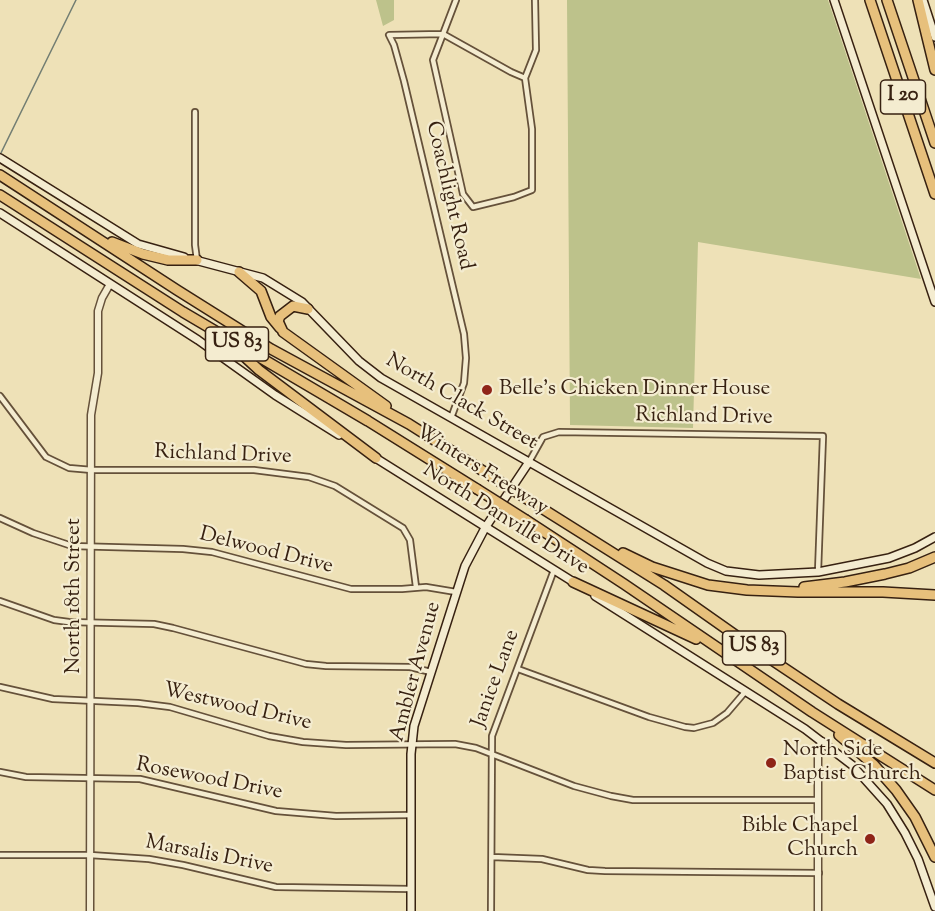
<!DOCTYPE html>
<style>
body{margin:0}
canvas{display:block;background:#eee1b7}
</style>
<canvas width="935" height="911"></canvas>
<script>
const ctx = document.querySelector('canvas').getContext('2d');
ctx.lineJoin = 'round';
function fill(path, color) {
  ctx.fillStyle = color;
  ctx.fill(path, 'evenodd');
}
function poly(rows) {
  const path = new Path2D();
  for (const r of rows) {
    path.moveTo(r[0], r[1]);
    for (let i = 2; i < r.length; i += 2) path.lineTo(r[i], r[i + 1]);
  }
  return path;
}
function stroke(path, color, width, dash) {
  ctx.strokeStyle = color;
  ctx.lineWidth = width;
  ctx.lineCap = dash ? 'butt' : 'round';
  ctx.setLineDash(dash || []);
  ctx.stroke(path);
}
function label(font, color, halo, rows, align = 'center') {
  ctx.font = font + ' "Sorts Mill Goudy",serif';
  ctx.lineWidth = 4.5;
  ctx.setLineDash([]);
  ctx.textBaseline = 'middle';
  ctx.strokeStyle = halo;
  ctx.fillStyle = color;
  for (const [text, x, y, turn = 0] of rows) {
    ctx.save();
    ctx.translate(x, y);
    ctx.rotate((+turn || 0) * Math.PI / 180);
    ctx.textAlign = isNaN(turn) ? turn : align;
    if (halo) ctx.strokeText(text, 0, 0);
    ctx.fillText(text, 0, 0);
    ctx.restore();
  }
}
fill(poly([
 [376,0,394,0,394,20,383,26],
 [567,0,828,0,921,279,698,242,693,428,570,425]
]), '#bdc28b');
stroke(poly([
 [0,155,76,0]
]), '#737e73', 1.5);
const minor = poly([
 [525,78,536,50,535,0],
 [195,112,195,245,197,260],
 [0,396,46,457,69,468,92,470,254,470,309,477,335,486,403,528,410,540,416,587],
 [451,418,464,383,466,358,464,334,404,81,394,45,389,35,443,34,511,72,525,78,532,129,532,190,514,197,473,207,463,194,433,60,443,34,456,0],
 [529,462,543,437,559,432,823,436,818,572],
 [0,518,33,533,72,546,183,549,212,552,351,589,402,589,426,587,456,592],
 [0,601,54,620,69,622,154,624,173,628,306,664,326,666,410,667,431,672],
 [518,669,649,717,685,727,694,728,713,723,727,713,745,692],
 [0,687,53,699,138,703,170,707,269,736,303,742,346,745,455,744,476,748,574,786,611,796,633,800,818,800],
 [0,772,26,777,140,779,276,811,336,816,411,815],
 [0,855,90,855,149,859,183,865,276,887,411,889],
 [492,857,542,859,588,870,605,871,819,873],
 [491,911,492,736,554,570]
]);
const tertiary = poly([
 [90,911,91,415,98,373,98,311,102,298,110,284],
 [818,911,818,749,822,741]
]);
const secondary = poly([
 [834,0,935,302],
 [923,0,935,37],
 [0,158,138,244,184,257],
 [0,213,198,340,275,395,339,435],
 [195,260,263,278,302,302,359,361,381,378,707,563,726,571,759,575,818,572,889,558,915,548,935,537],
 [374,457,575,583],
 [595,596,805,729,852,765,887,804,905,833,918,859,935,907],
 [411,911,411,754,414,726,465,566,485,528,529,462]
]);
const motorway = poly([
 [870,0,935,194],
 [887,0,935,143],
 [918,0,935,70],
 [0,175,177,290,271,349,409,424,491,476],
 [0,195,183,312,368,421,477,489],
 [112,242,143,254,168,260,197,260],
 [239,272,261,291,271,317,280,328],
 [308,309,293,306,280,316,278,321,283,332,386,406],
 [233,346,259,370,376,458],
 [535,504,664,585,745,642,838,704,935,763],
 [526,520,624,584,812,712,935,790],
 [623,553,652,567,708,585,747,590,798,592,883,592,935,595],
 [573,582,696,639],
 [804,587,845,582,885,574,909,568,935,557],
 [839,735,874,765,896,790,915,817,935,857]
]);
stroke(minor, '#65513a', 8);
stroke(tertiary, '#65513a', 9);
stroke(secondary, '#372111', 10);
stroke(motorway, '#372111', 12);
stroke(minor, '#f4ecd0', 4.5);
stroke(tertiary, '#f4ecd0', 6);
stroke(secondary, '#f4ecd0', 7);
stroke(motorway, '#e7c07c', 9);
const motorwayBridge = poly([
 [491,476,535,504],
 [477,489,526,520]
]);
stroke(motorwayBridge, '#372111', 12, []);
stroke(motorwayBridge, '#e7c07c', 9);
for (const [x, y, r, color] of [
 [487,390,6,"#8f2418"],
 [771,763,6,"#8f2418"],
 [870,839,6,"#8f2418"]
]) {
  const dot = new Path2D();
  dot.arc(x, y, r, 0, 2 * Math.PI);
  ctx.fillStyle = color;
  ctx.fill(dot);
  stroke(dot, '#f4ecd0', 2);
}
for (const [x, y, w] of [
 [903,97,45],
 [237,344,63],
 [754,648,63]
]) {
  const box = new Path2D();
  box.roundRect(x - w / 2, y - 17, w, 34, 4.5);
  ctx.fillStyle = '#f4ecd0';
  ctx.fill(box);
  stroke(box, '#372111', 1.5);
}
label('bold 20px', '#372111', null, [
 ["I 20",903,97],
 ["US 83",237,344],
 ["US 83",754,648]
]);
label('21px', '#372111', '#f4ecd0', [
 ["Coachlight Road",448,196,77],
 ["North Clack Street",461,403,30],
 ["Richland Drive",704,418,1],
 ["Richland Drive",223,456,2],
 ["Winters Freeway",481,471,32],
 ["North Danville Drive",505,520,32],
 ["Delwood Drive",266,552,14],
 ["North 18th Street",75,596,-90],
 ["Ambler Avenue",417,672,-75],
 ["Janice Lane",497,679,-70],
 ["Westwood Drive",237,708,13],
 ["Rosewood Drive",209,780,11],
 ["Marsalis Drive",209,856,11]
]);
label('21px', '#372111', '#f4ecd0', [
 ["Belle's Chicken Dinner House",499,390],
 ["North Side",783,751],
 ["Baptist Church",783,775],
 ["Bible Chapel",858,827,"right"],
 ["Church",858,851,"right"]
], 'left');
</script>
